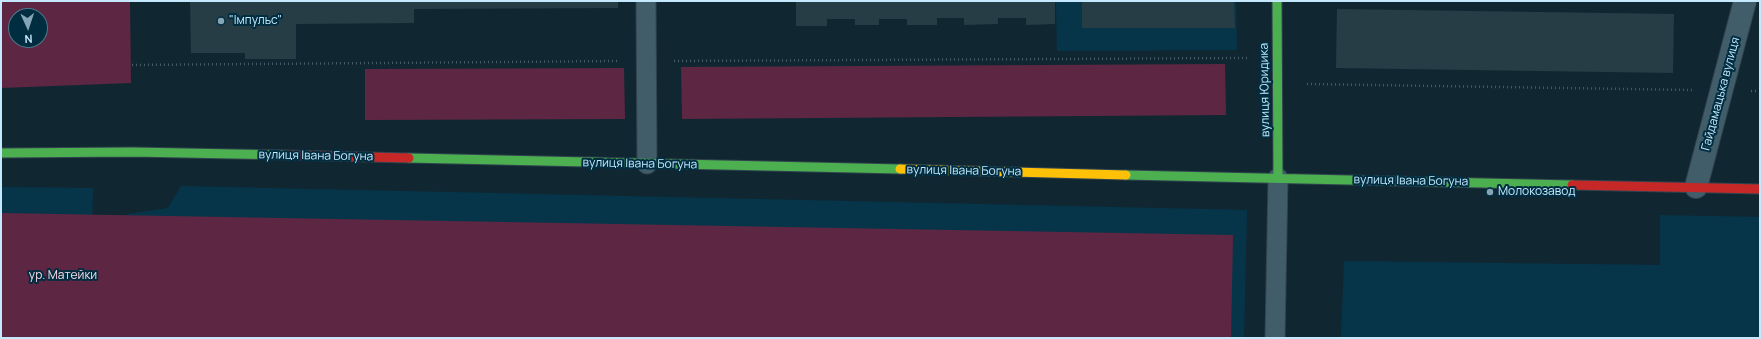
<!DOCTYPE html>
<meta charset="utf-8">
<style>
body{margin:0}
#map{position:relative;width:1761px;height:339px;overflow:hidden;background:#102732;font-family:Manrope,sans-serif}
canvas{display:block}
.frame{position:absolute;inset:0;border:2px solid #c4e8fd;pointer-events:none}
.north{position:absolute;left:8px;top:8px;width:40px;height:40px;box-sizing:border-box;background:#012d41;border:1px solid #4f788c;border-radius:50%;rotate:177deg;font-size:11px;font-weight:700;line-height:16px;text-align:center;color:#c4e8fd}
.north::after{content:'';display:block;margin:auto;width:14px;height:18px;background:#85a4b6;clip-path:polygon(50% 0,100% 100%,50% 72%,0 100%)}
</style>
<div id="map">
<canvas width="1761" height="339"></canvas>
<div class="frame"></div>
<div class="north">N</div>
</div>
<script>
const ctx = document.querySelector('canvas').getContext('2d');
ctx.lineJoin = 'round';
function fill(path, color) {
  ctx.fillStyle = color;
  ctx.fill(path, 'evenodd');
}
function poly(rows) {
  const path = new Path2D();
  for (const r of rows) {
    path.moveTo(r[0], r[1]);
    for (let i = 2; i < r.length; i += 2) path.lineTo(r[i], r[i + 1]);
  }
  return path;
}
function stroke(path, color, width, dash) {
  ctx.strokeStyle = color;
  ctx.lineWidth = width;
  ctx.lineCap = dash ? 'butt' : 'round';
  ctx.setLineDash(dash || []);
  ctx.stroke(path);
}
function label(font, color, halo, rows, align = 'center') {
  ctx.font = font + ' Manrope,sans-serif';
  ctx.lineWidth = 4;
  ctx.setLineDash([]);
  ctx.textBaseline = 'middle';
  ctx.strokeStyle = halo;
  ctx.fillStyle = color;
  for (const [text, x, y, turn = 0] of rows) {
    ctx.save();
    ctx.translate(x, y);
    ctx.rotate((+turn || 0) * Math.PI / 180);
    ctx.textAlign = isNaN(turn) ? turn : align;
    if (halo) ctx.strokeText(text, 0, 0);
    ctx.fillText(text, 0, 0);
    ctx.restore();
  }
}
fill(poly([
 [1056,1,1236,1,1237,50,1057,51],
 [181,186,1247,210,1244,338,1,338,1,187,93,188,92,225,116,225,128,214,168,208],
 [1660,215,1760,217,1760,338,1341,338,1344,261,1660,265]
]), '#06354a');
fill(poly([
 [1,1,130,1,131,83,1,88],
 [16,16,40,16,40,40,16,40],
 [1225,64,1226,115,682,119,681,67],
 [624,68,625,119,365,120,365,69],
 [1,213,1233,235,1231,338,1,338]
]), '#5d2743');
fill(poly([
 [190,1,618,1,618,8,414,9,414,23,296,24,296,59,245,59,245,53,191,53],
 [796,1,1055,1,1055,24,1026,25,1026,18,998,18,998,24,964,25,964,18,937,18,937,25,907,25,907,19,879,19,879,25,855,25,855,19,827,19,827,26,796,26],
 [1082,1,1234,1,1235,28,1082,28],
 [1337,9,1674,14,1673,73,1336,68]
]), '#273d45');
const lane = poly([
 [646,1,647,164],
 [1275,338,1278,178]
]);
const street = poly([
 [1696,187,1745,1]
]);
const fast = poly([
 [1277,1,1278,178],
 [1,153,133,152,285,155],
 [409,158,900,169],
 [1126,175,1572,185]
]);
const slow = poly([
 [900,169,1126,175]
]);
const jam = poly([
 [285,155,409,158],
 [1572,185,1760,189]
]);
stroke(lane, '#32444f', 21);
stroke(street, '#32444f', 24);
stroke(fast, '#32444f', 11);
stroke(slow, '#32444f', 11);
stroke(jam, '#32444f', 11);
stroke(poly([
 [674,61,1249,58],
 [132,65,619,61],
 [1307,84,1692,90],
 [1751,91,1760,91]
]), '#455c67', 2.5, [1, 3]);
stroke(lane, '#415d6a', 19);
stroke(street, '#415d6a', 22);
stroke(fast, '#4caf50', 9);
stroke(slow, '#ffc107', 9);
stroke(jam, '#c62828', 9);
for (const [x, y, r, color] of [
 [221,21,4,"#85a4b6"],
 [1490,192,4,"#85a4b6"]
]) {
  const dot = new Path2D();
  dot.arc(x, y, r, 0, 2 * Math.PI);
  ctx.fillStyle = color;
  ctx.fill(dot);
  stroke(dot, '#012d41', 1.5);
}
label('12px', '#c4e8fd', '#012d41', [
 ["\"Імпульс\"",229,21],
 ["Молокозавод",1498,192]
], 'left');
label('12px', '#c4e8fd', '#012d41', [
 ["вулиця Юридика",1265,90,-91],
 ["Гайдамацька вулиця",1721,94,-75],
 ["вулиця Івана Богуна",316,156,1],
 ["вулиця Івана Богуна",640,164,1],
 ["вулиця Івана Богуна",964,171,1],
 ["вулиця Івана Богуна",1411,181,1]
]);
label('12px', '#fadae6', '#012d41', [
 ["ур. Матейки",63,276]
]);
</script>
